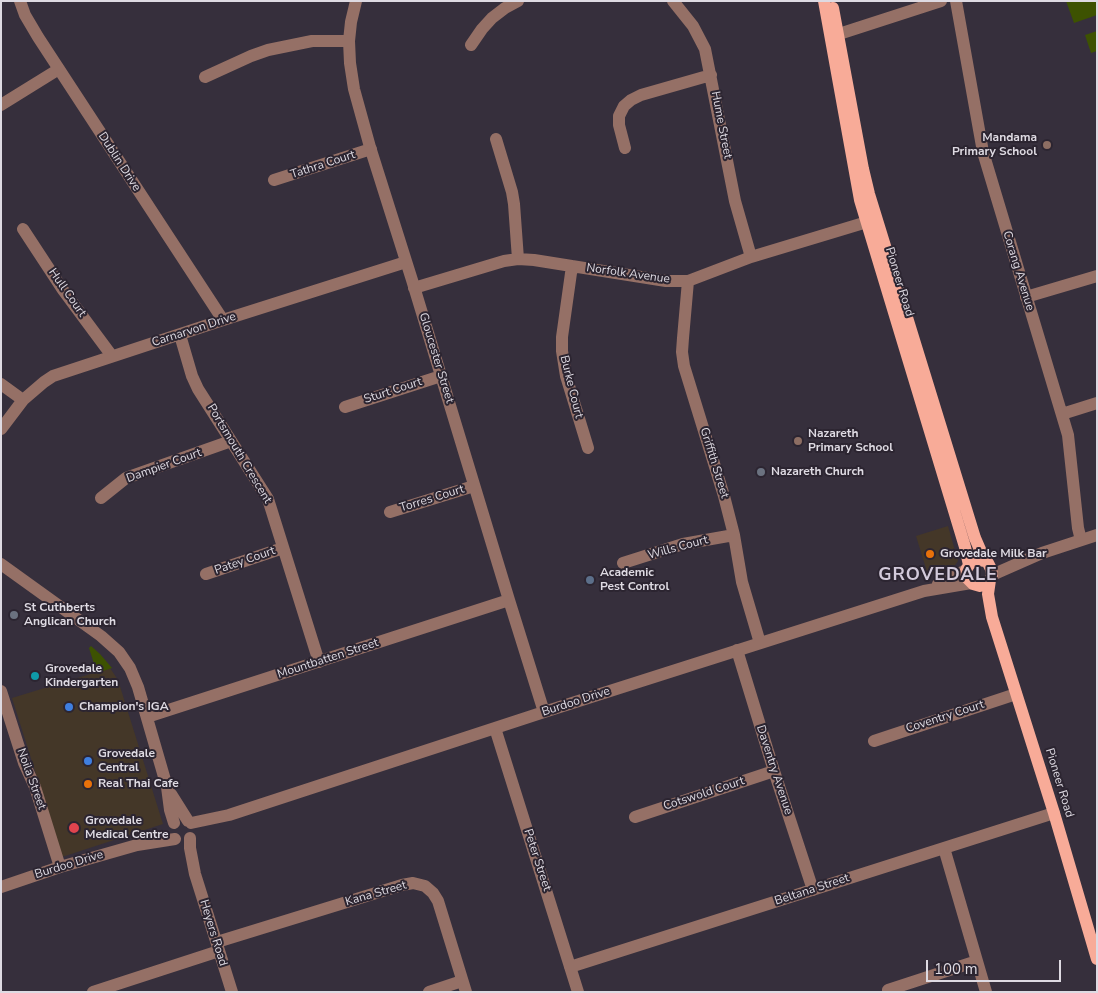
<!DOCTYPE html>
<style>
body{margin:0}
#map{position:relative;width:1098px;height:993px;overflow:hidden;background:#362f3c;font-family:"Nunito Sans",sans-serif}
canvas{display:block}
.frame{position:absolute;inset:0;border:2px solid #dedae2;pointer-events:none}
.scale{position:absolute;left:926px;top:960px;width:135px;height:22px;box-sizing:border-box;border:2px solid #dedae2;border-top:0;padding-left:6px;font-size:15px;line-height:18px;white-space:nowrap;color:#dedae2;-webkit-text-stroke:4px #2c2531;paint-order:stroke}
</style>
<div id="map">
<canvas width="1098" height="993"></canvas>
<div class="frame"></div>
<div class="scale">100 m</div>
</div>
<script>
const ctx = document.querySelector('canvas').getContext('2d');
ctx.lineJoin = 'round';
function fill(path, color) {
  ctx.fillStyle = color;
  ctx.fill(path, 'evenodd');
}
function poly(rows) {
  const path = new Path2D();
  for (const r of rows) {
    path.moveTo(r[0], r[1]);
    for (let i = 2; i < r.length; i += 2) path.lineTo(r[i], r[i + 1]);
  }
  return path;
}
function stroke(path, color, width, dash) {
  ctx.strokeStyle = color;
  ctx.lineWidth = width;
  ctx.lineCap = dash ? 'butt' : 'round';
  ctx.setLineDash(dash || []);
  ctx.stroke(path);
}
function label(font, color, halo, rows, align = 'center') {
  ctx.font = font + ' "Nunito Sans",sans-serif';
  ctx.lineWidth = 4;
  ctx.setLineDash([]);
  ctx.textBaseline = 'middle';
  ctx.strokeStyle = halo;
  ctx.fillStyle = color;
  for (const [text, x, y, turn = 0] of rows) {
    ctx.save();
    ctx.translate(x, y);
    ctx.rotate((+turn || 0) * Math.PI / 180);
    ctx.textAlign = isNaN(turn) ? turn : align;
    if (halo) ctx.strokeText(text, 0, 0);
    ctx.fillText(text, 0, 0);
    ctx.restore();
  }
}
fill(poly([
 [948,526,958,561,953,568,928,575,916,536],
 [110,668,118,680,163,824,62,857,12,698]
]), '#443728');
fill(poly([
 [1066,1,1097,1,1097,15,1074,23],
 [1097,31,1097,51,1091,53,1085,35],
 [91,646,100,654,112,668,97,673,89,648]
]), '#3d5201');
stroke(poly([
 [20,1,25,15,38,37,223,320],
 [356,1,351,22,349,41,350,63,354,89,370,147,412,280,509,600,544,712],
 [673,1,693,26,705,49,735,201,751,257],
 [956,1,983,152,1068,435,1078,528,1081,540],
 [839,34,941,1],
 [471,45,482,29,492,18,505,8,518,1],
 [205,77,251,56,268,50,312,41,349,41],
 [1,105,59,69],
 [496,139,512,192,514,204,518,259],
 [625,148,619,125,619,116,624,106,631,100,641,95,711,75],
 [274,180,371,149],
 [23,229,63,290,112,356],
 [572,266,562,337,562,351,566,376,588,448],
 [688,281,683,338,682,352,684,366,724,496,734,535,742,582,760,643],
 [414,288,504,261,518,259,534,260,666,281,688,281,751,257,867,222],
 [1026,297,1097,276],
 [180,335,192,376,198,389,268,499,319,662],
 [1,384,23,400],
 [345,407,441,376],
 [1062,414,1097,403],
 [1,429,23,400,44,382,53,376,223,320,406,262],
 [101,498,126,478,231,441],
 [390,512,474,486],
 [623,563,683,544,734,535],
 [1,564,101,636,119,652,130,668,138,687,167,787,170,810,174,823],
 [206,574,283,548],
 [992,575,1042,553,1097,535],
 [938,584,966,570],
 [737,650,774,771,813,890],
 [1,691,24,763,35,787,60,867],
 [147,717,509,600],
 [495,728,578,992],
 [874,741,1016,694],
 [171,794,188,821],
 [635,817,774,771],
 [191,823,229,815,544,712,924,591,971,583],
 [190,838,190,848,195,874,232,992],
 [944,848,986,992],
 [1,887,60,867,137,845,175,839],
 [217,942,402,885,413,883,425,886,433,893,438,901,466,992],
 [570,967,1054,813],
 [888,990,977,961],
 [93,992,219,951],
 [429,992,462,981]
]), '#957066', 12);
stroke(poly([
 [824,1,860,200,965,547,969,565],
 [833,8,863,169,869,194,975,538,985,561],
 [979,560,985,561,988,563,991,569,992,575,990,580,985,584,980,586,973,584,966,577,966,570,969,565,973,561,979,560],
 [990,580,988,594,992,617,1054,813,1097,959]
]), '#f8ab98', 12);
for (const [x, y, r, color] of [
 [1047,145,5,"#8d6e63"],
 [798,441,5,"#8d6e63"],
 [761,472,5,"#6b7280"],
 [930,554,5,"#e8710a"],
 [590,580,5,"#5c6f8a"],
 [14,615,5,"#6b7280"],
 [35,676,5,"#0f9aa8"],
 [69,707,5,"#3f7fe0"],
 [88,761,5,"#3f7fe0"],
 [88,784,5,"#e8710a"],
 [74,828,6,"#e0444e"]
]) {
  const dot = new Path2D();
  dot.arc(x, y, r, 0, 2 * Math.PI);
  ctx.fillStyle = color;
  ctx.fill(dot);
  stroke(dot, '#2c2531', 2);
}
label('12px', '#dedae2', '#2c2531', [
 ["Hume Street",721,125,79],
 ["Dublin Drive",119,162,57],
 ["Tathra Court",323,165,-18],
 ["Corang Avenue",1018,271,73],
 ["Norfolk Avenue",628,274,8],
 ["Pioneer Road",899,282,73],
 ["Hull Court",67,293,55],
 ["Carnarvon Drive",194,330,-18],
 ["Gloucester Street",436,358,73],
 ["Burke Court",571,387,76],
 ["Sturt Court",393,391,-18],
 ["Portsmouth Crescent",239,454,59],
 ["Griffith Street",714,463,73],
 ["Dampier Court",164,466,-20],
 ["Torres Court",432,499,-17],
 ["Wills Court",678,548,-15],
 ["Patey Court",245,561,-19],
 ["Mountbatten Street",328,659,-18],
 ["Burdoo Drive",576,702,-18],
 ["Coventry Court",945,717,-18],
 ["Daventry Avenue",774,770,72],
 ["Noila Street",31,779,70],
 ["Pioneer Road",1059,783,73],
 ["Cotswold Court",704,794,-18],
 ["Peter Street",537,860,72],
 ["Burdoo Drive",69,865,-17],
 ["Beltana Street",812,890,-18],
 ["Kana Street",376,894,-16],
 ["Heyers Road",213,933,73]
]);
label('bold 12px', '#dedae2', '#2c2531', [
 ["Mandama",1037,138,"right"],
 ["Primary School",1037,152,"right"],
 ["Nazareth",808,434],
 ["Primary School",808,448],
 ["Nazareth Church",771,472],
 ["Grovedale Milk Bar",940,554],
 ["Academic",600,573],
 ["Pest Control",600,587],
 ["St Cuthberts",24,608],
 ["Anglican Church",24,622],
 ["Grovedale",45,669],
 ["Kindergarten",45,683],
 ["Champion's IGA",79,707],
 ["Grovedale",98,754],
 ["Central",98,768],
 ["Real Thai Cafe",98,784],
 ["Grovedale",85,821],
 ["Medical Centre",85,835]
], 'left');
ctx.letterSpacing = '1px';
label('bold 18px', '#d3cadb', '#2c2531', [
 ["GROVEDALE",938,576]
]);
ctx.letterSpacing = '0px';
</script>
